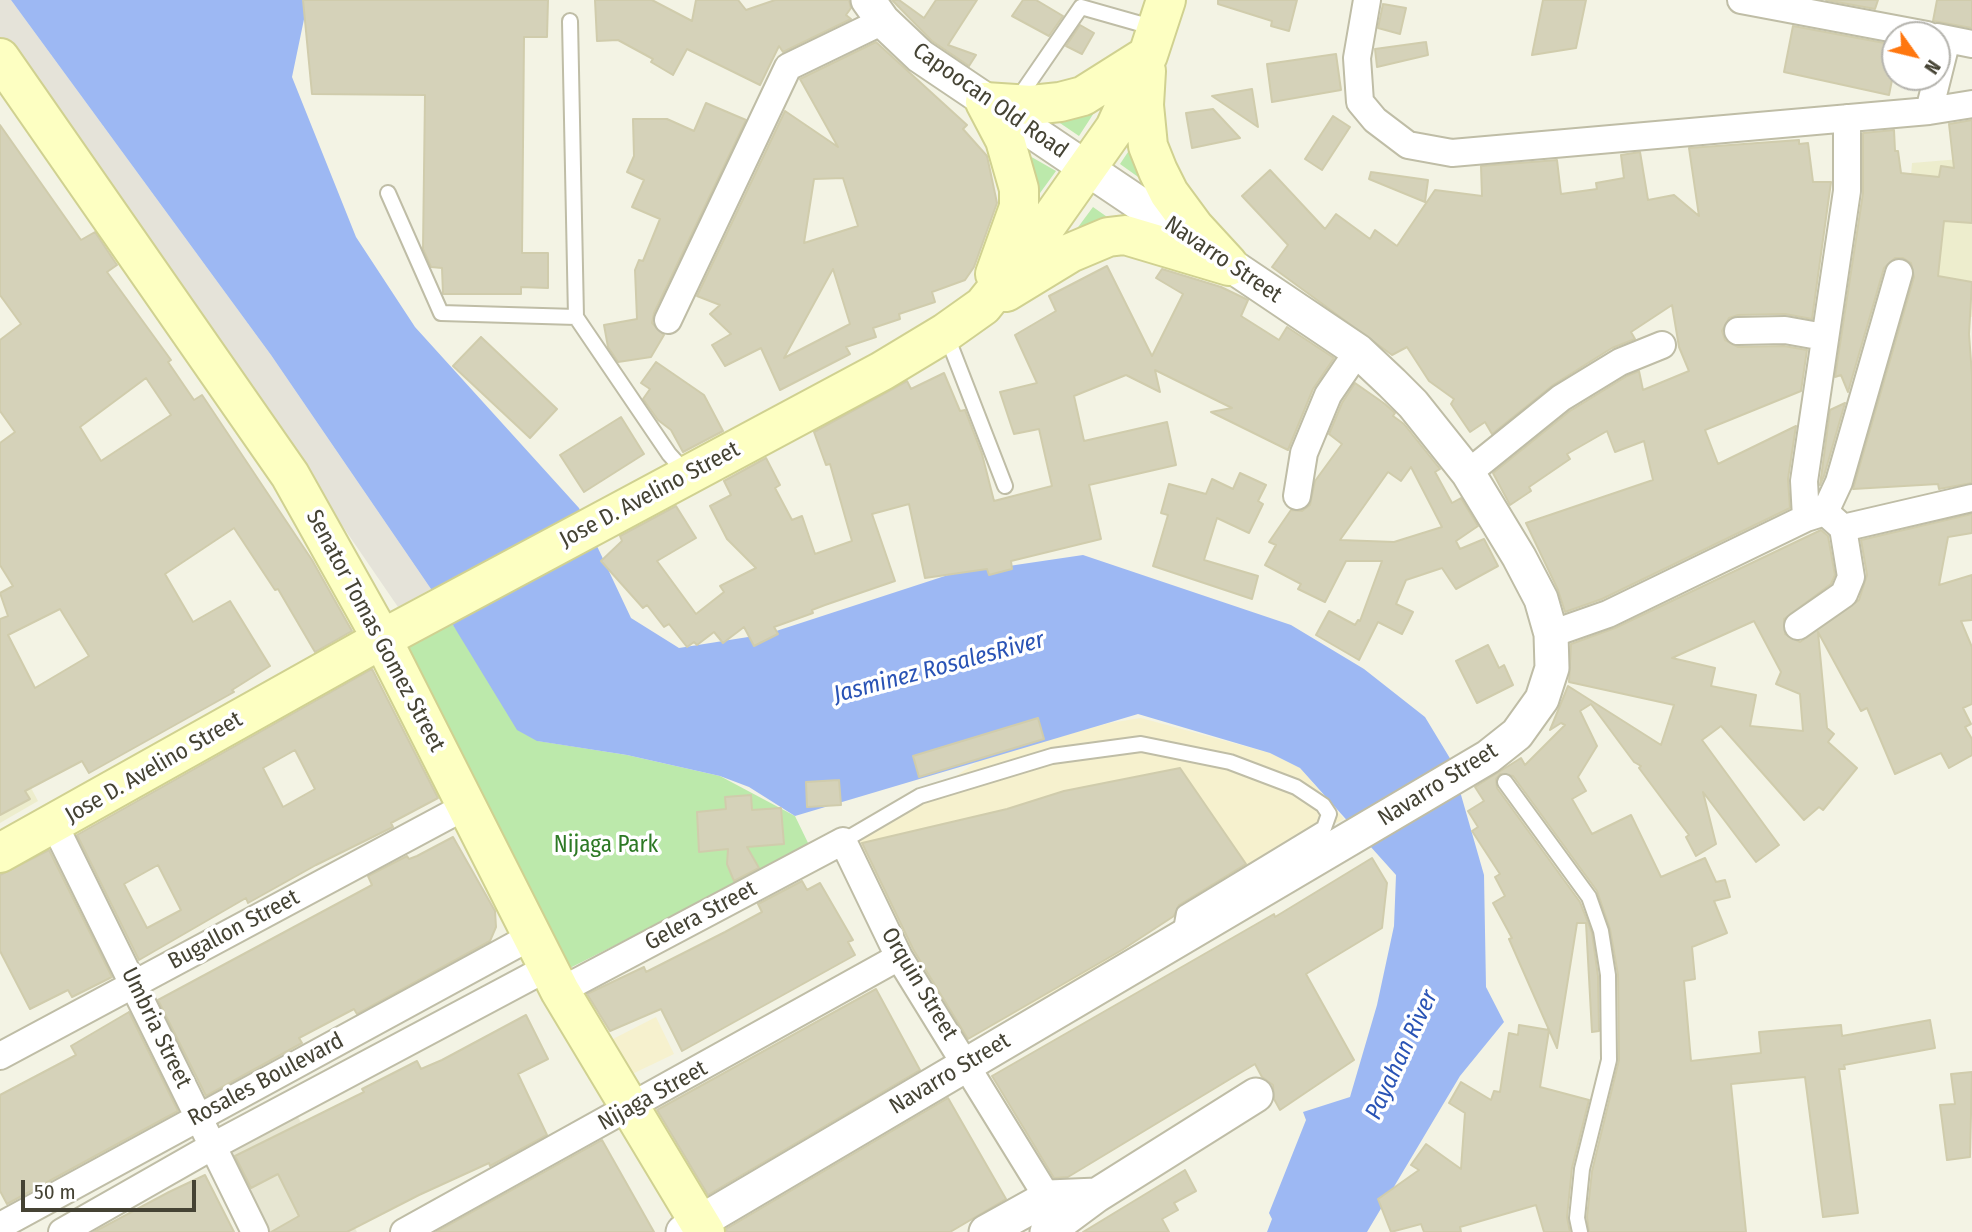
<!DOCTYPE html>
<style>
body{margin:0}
#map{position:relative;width:1972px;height:1232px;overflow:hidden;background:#f3f3e4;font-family:"Fira Sans Condensed",sans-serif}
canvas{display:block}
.north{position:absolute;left:1881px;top:21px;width:70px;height:70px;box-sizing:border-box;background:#fff;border:2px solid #b5b4ae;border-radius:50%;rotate:124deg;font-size:19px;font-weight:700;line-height:28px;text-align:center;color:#454334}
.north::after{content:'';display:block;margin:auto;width:24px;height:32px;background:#ff770f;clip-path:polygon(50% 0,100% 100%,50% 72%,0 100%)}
.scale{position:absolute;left:21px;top:1180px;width:175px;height:32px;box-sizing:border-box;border:4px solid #454334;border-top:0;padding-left:9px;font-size:21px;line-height:24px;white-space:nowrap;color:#454334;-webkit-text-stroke:5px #fff;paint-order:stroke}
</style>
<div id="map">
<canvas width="1972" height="1232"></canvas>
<div class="north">N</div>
<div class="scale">50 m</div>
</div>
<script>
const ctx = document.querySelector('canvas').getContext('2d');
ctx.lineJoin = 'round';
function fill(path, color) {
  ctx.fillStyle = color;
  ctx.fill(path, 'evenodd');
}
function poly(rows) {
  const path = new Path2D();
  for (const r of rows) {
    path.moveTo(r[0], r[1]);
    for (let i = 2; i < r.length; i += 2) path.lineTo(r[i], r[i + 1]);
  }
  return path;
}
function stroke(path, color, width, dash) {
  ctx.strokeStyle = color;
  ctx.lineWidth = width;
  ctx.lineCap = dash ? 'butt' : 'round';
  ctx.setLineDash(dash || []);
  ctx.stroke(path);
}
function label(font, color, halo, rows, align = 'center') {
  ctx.font = font + ' "Fira Sans Condensed",sans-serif';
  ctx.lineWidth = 7;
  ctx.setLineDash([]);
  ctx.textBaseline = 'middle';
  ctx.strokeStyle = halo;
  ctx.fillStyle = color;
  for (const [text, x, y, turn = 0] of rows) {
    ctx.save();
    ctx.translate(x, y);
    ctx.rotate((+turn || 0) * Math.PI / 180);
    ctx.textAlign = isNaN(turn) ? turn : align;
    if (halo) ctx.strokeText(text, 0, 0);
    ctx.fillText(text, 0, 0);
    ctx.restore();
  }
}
fill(poly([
 [298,1117,357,1232,265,1232,226,1155]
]), '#e7e6d2');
fill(poly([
 [1141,718,1270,753,1300,768,1344,819,1248,866,1106,962,959,1045,856,844,984,757,1109,723],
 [656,1017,674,1054,628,1076,611,1040]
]), '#f6f1ce');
fill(poly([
 [0,0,11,0,271,355,431,589,398,607,156,254,0,38]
]), '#e5e3d9');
fill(poly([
 [1972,158,1972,317,1900,318,1912,163],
 [0,730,38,801,0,823]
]), '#ededcd');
fill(poly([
 [1101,102,1079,136,1054,119],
 [1136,140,1148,184,1120,164],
 [1028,155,1056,171,1027,211],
 [1093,207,1120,226,1070,238],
 [448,618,538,741,627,755,720,776,795,816,810,847,564,971,399,648]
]), '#bce9ab');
fill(poly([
 [11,0,308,0,292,77,356,237,415,327,579,508,631,618,679,648,767,634,948,575,1083,555,1291,625,1364,669,1425,717,1451,760,1484,875,1486,987,1504,1022,1460,1076,1367,1232,1267,1232,1272,1219,1269,1213,1306,1120,1303,1112,1350,1097,1377,1005,1394,926,1396,875,1300,768,1270,753,1138,714,795,816,749,787,720,776,627,755,537,741,517,730,431,589,271,355]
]), '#9db8f3');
const building = poly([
 [303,0,548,0,547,37,524,37,522,253,548,253,548,288,521,287,521,294,443,294,442,268,431,267,423,249,425,95,312,94,303,0],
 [595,0,652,0,692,21,696,0,738,0,746,10,775,0,849,0,851,8,846,15,851,19,783,52,779,46,760,85,687,49,673,75,651,62,653,59,618,40,597,41,595,0],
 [892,0,899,0,924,18,936,0,977,0,948,45,976,55,969,66,932,41,892,0],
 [1023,0,1036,0,1063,16,1049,36,1012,16,1023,0],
 [1218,0,1297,0,1289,31,1271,26,1272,21,1218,4,1218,0],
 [1543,0,1586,0,1576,48,1532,55,1543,0],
 [1826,0,1878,0,1875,9,1826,0],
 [1937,0,1972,0,1972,28,1933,21,1937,0],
 [1383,4,1406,8,1400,34,1378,28,1383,4],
 [1080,25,1094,33,1082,54,1066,46,1080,25],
 [1793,26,1895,45,1895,65,1889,95,1784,72,1793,26],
 [876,42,967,125,963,129,987,156,997,203,974,267,965,280,932,292,935,302,899,314,900,319,873,328,876,337,846,347,850,354,780,390,761,348,725,366,712,345,731,334,710,314,720,305,697,296,785,111,838,147,800,79,876,42],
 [843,178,858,226,804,243,814,179,843,178],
 [833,269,850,324,784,358,833,269],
 [1426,42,1428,55,1377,67,1375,49,1426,42],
 [1336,54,1341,90,1272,102,1267,64,1336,54],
 [1252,89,1258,127,1212,96,1252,89],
 [706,103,746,120,654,313,652,323,664,335,651,357,618,362,608,347,604,325,637,319,635,270,639,260,643,261,660,219,632,207,644,180,627,172,634,156,633,119,667,119,694,131,706,103],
 [1213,109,1240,138,1192,148,1186,113,1213,109],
 [1333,116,1350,127,1322,170,1305,159,1333,116],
 [1972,120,1972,223,1944,221,1938,276,1972,282,1969,334,1972,375,1972,483,1939,489,1938,484,1853,489,1914,277,1911,263,1903,258,1895,258,1884,268,1848,392,1841,375,1835,377,1863,193,1863,133,1894,130,1895,151,1898,151,1901,173,1939,177,1941,166,1954,168,1949,124,1972,120],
 [0,125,81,240,95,232,117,265,107,272,171,360,168,362,194,400,202,395,312,560,352,631,315,652,278,589,275,590,234,528,165,574,193,622,230,601,270,666,232,690,234,692,89,773,82,761,25,791,30,799,0,815,0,619,8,616,0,593,13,586,0,565,0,443,15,432,0,411,0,340,21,324,0,295,0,125],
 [146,378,171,415,101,461,80,427,146,378],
 [60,609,89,656,35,688,8,635,60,609],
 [1799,140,1799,144,1808,143,1813,182,1831,182,1812,319,1785,314,1738,315,1729,318,1722,331,1725,340,1738,347,1784,346,1807,350,1801,391,1705,430,1718,464,1796,426,1788,479,1790,508,1602,599,1565,612,1558,590,1526,523,1653,480,1644,441,1615,452,1607,431,1567,454,1570,459,1529,487,1531,491,1510,505,1493,473,1570,411,1627,376,1639,371,1643,390,1689,371,1679,347,1672,305,1631,332,1635,339,1612,348,1553,385,1492,434,1485,422,1470,432,1451,404,1454,399,1429,381,1407,347,1392,355,1272,267,1288,245,1242,196,1270,170,1325,229,1336,214,1370,239,1375,230,1397,246,1435,190,1482,196,1481,166,1557,160,1561,194,1597,189,1596,183,1624,178,1621,155,1640,152,1648,200,1674,195,1699,216,1689,148,1799,140],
 [1371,172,1428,180,1425,202,1369,179,1371,172],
 [1107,266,1152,356,1183,294,1156,278,1162,269,1221,287,1246,299,1248,300,1241,316,1279,340,1287,327,1334,358,1313,389,1288,450,1211,412,1232,408,1155,370,1160,392,1126,375,1074,396,1084,441,1167,422,1176,465,1089,485,1101,539,1011,561,1012,569,989,575,987,569,925,578,909,504,872,514,895,581,825,605,812,610,813,613,774,627,778,634,754,646,744,627,723,643,714,632,697,645,694,642,687,647,669,624,664,627,647,605,643,608,601,561,622,541,620,536,676,506,696,538,657,561,696,614,724,592,720,586,756,568,727,539,710,506,731,495,724,481,766,458,780,485,775,488,792,520,802,516,815,554,852,541,830,464,826,465,814,432,907,381,911,389,944,373,960,411,965,410,982,454,994,501,1052,486,1039,429,1014,434,1000,392,1037,383,1015,335,1056,311,1049,296,1107,266],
 [481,337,557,409,530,438,453,366,481,337],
 [656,362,704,395,723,431,683,452,671,430,658,420,643,399,650,389,641,383,656,362],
 [1355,383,1385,404,1395,413,1393,416,1404,424,1440,469,1435,472,1452,503,1461,498,1478,526,1456,541,1460,549,1484,539,1498,566,1456,589,1442,568,1406,580,1396,604,1413,612,1402,634,1378,622,1359,660,1316,635,1329,611,1355,625,1358,620,1360,621,1382,561,1346,561,1325,602,1298,589,1301,584,1265,565,1276,545,1269,542,1291,510,1302,511,1310,505,1315,481,1342,444,1329,434,1342,403,1355,383],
 [1411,467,1442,527,1394,542,1340,540,1388,472,1401,481,1411,467],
 [1845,403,1824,476,1820,485,1830,410,1845,403],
 [621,417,644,454,584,492,560,455,621,417],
 [1240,473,1266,485,1258,501,1263,504,1249,533,1217,518,1204,560,1258,576,1252,599,1153,566,1168,515,1161,513,1169,484,1206,494,1212,479,1233,489,1240,473],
 [1972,514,1972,533,1948,537,1939,585,1972,575,1972,620,1961,621,1972,647,1972,704,1963,708,1971,724,1965,727,1972,739,1972,755,1949,768,1941,753,1895,774,1867,708,1861,711,1818,632,1827,728,1834,734,1828,742,1857,768,1823,810,1819,807,1804,820,1721,726,1702,740,1779,845,1756,862,1703,792,1716,844,1696,856,1686,837,1689,835,1639,768,1641,766,1634,762,1591,704,1580,711,1597,746,1578,777,1586,791,1572,799,1592,834,1631,815,1661,877,1705,858,1716,882,1725,880,1730,897,1714,901,1727,933,1692,947,1695,979,1684,981,1691,1061,1761,1053,1759,1032,1841,1025,1842,1036,1930,1020,1935,1048,1844,1065,1845,1069,1839,1069,1858,1213,1823,1217,1805,1077,1731,1084,1746,1232,1589,1232,1587,1217,1592,1171,1619,1060,1618,975,1610,929,1597,891,1513,776,1500,774,1496,779,1497,788,1580,902,1592,933,1598,976,1599,1031,1592,1032,1586,923,1577,923,1557,1048,1509,939,1512,938,1493,903,1505,896,1495,877,1500,874,1472,831,1478,827,1468,811,1484,801,1475,787,1521,758,1525,765,1565,725,1561,723,1550,730,1568,686,1661,745,1674,705,1569,682,1571,644,1615,628,1821,530,1828,536,1835,575,1831,584,1784,619,1785,634,1800,642,1859,600,1867,575,1861,540,1972,514],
 [1754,621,1781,672,1776,684,1800,694,1803,731,1750,726,1756,695,1711,686,1715,668,1672,658,1754,621],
 [1488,645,1499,668,1504,665,1513,685,1477,703,1456,661,1488,645],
 [372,669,438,798,391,823,393,827,316,865,248,903,246,898,139,960,77,835,372,669],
 [295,750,315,789,283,807,263,768,295,750],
 [158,865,181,910,147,928,124,884,158,865],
 [1038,718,1044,739,919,777,913,756,1038,718],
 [1180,768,1246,864,1179,905,1174,916,1122,950,968,1039,913,949,862,843,1007,809,1064,791,1180,768],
 [839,780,841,805,807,807,806,782,839,780],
 [751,795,752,810,781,808,784,844,747,847,759,868,734,881,727,864,728,849,699,852,697,812,726,809,725,797,751,795],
 [453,837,495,911,496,927,490,941,357,1014,354,1009,299,1038,302,1043,206,1096,158,1000,372,885,368,876,407,856,409,859,417,856,453,837],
 [49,850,112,977,72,997,68,990,30,1009,0,951,0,875,49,850],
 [1372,858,1387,883,1382,928,1306,974,1354,1060,1280,1110,1274,1099,1273,1085,1262,1077,1255,1064,1068,1177,1054,1178,992,1076,1274,914,1275,917,1372,858],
 [802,881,807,890,820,883,853,940,848,942,855,955,682,1051,661,1009,610,1031,587,994,644,967,646,972,725,932,762,912,758,904,802,881],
 [876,989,920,1070,708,1195,657,1110,876,989],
 [129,1012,178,1111,7,1204,0,1191,0,1095,76,1055,71,1046,129,1012],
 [526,1015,548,1059,518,1074,547,1135,490,1166,489,1163,419,1195,347,1232,271,1232,299,1216,278,1174,251,1188,235,1156,364,1092,362,1089,417,1061,421,1069,442,1060,526,1015],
 [1519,1025,1549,1030,1540,1087,1589,1100,1572,1168,1567,1217,1570,1232,1544,1232,1536,1205,1460,1227,1461,1232,1424,1232,1421,1224,1391,1232,1378,1199,1419,1170,1411,1165,1426,1144,1461,1169,1465,1113,1449,1103,1461,1082,1491,1100,1494,1091,1500,1092,1509,1033,1518,1035,1519,1025],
 [1972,1072,1970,1157,1947,1160,1940,1105,1955,1104,1951,1074,1972,1072],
 [948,1098,1006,1199,950,1232,727,1232,726,1229,948,1098],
 [602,1140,654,1232,436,1232,602,1140],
 [1185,1170,1196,1191,1174,1203,1178,1210,1162,1219,1169,1232,1083,1232,1185,1170],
 [205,1175,234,1232,94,1232,169,1192,205,1175]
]);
fill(building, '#d5d2b9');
stroke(building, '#d0ccac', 2);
const service = poly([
 [570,21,576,317,669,454,686,473],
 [1017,100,1081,7,1155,28],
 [388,193,441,313,576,317],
 [946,334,1005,486],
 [1505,782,1589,897,1601,931,1608,975,1609,1060,1582,1169,1577,1218,1580,1232],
 [843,841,920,796,1052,756,1141,744,1230,762,1296,787,1323,805,1329,814,1324,828,1184,913,1180,935]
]);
const minor = poly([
 [1367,0,1357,58,1360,102,1375,120,1408,145,1452,153,1929,111,1947,39],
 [1741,0,1927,35],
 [1937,37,1972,44],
 [1929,111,1972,104],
 [668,320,788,67,883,21],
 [1738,331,1785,330,1824,337],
 [1468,473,1561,398,1620,362,1662,345],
 [1297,496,1304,453,1328,395,1358,351],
 [1825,512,1839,482,1899,273],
 [1806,518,1804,481,1847,191,1847,118],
 [1798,626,1844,594,1851,577,1843,528,1972,498],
 [1551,634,1608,614,1806,518,1825,512,1843,528],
 [54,824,255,1232],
 [560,991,843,841,899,957,1057,1213],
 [0,1056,468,805],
 [0,1226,532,936],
 [62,1232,213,1146,547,968],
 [404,1232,899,957]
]);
const tertiary = poly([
 [683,1232,1488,757,1517,734,1542,699,1552,668,1551,634,1541,599,1519,557,1468,473,1413,404,1392,383,1358,351,920,56,883,21,868,0],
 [986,1232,1049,1197,1097,1195],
 [1047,1232,1097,1195,1256,1095]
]);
const secondary = poly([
 [0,58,290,475,382,639,560,991,705,1232],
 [1146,71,1144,105,1148,146,1158,171,1169,193,1194,227,1228,264],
 [985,102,1005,140,1019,189,1019,207,995,274],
 [985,102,1031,105,1060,102,1083,96,1148,55],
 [1006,292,1070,253,1108,237,1125,235,1229,266],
 [0,853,382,639,882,371,945,333,983,306,1039,236,1115,128,1148,55,1166,0]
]);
stroke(service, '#bfbda6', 18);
stroke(minor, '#bfbda6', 30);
stroke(tertiary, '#bfbda6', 37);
stroke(secondary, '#d0d190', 42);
stroke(service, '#fff', 14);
stroke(minor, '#fff', 26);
stroke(tertiary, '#fff', 33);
stroke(secondary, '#fdffc2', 38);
label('23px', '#454334', '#fff', [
 ["Capoocan Old Road",990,101,35],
 ["Navarro Street",1223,260,34],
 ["Jose D. Avelino Street",650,495,-28],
 ["Senator Tomas Gomez Street",375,631,62],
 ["Jose D. Avelino Street",154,768,-30],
 ["Navarro Street",1438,785,-32],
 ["Gelera Street",701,916,-28],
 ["Bugallon Street",234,930,-28],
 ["Orquin Street",919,984,59],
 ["Umbria Street",156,1028,64],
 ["Navarro Street",950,1074,-31],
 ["Rosales Boulevard",266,1080,-28],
 ["Nijaga Street",653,1096,-29]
]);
label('23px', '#2d7925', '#fff', [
 ["Nijaga Park",606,846]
]);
label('italic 24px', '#2953b5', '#fff', [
 ["Jasminez RosalesRiver",939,668,-15],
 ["Payahan River",1402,1055,-65]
]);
</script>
